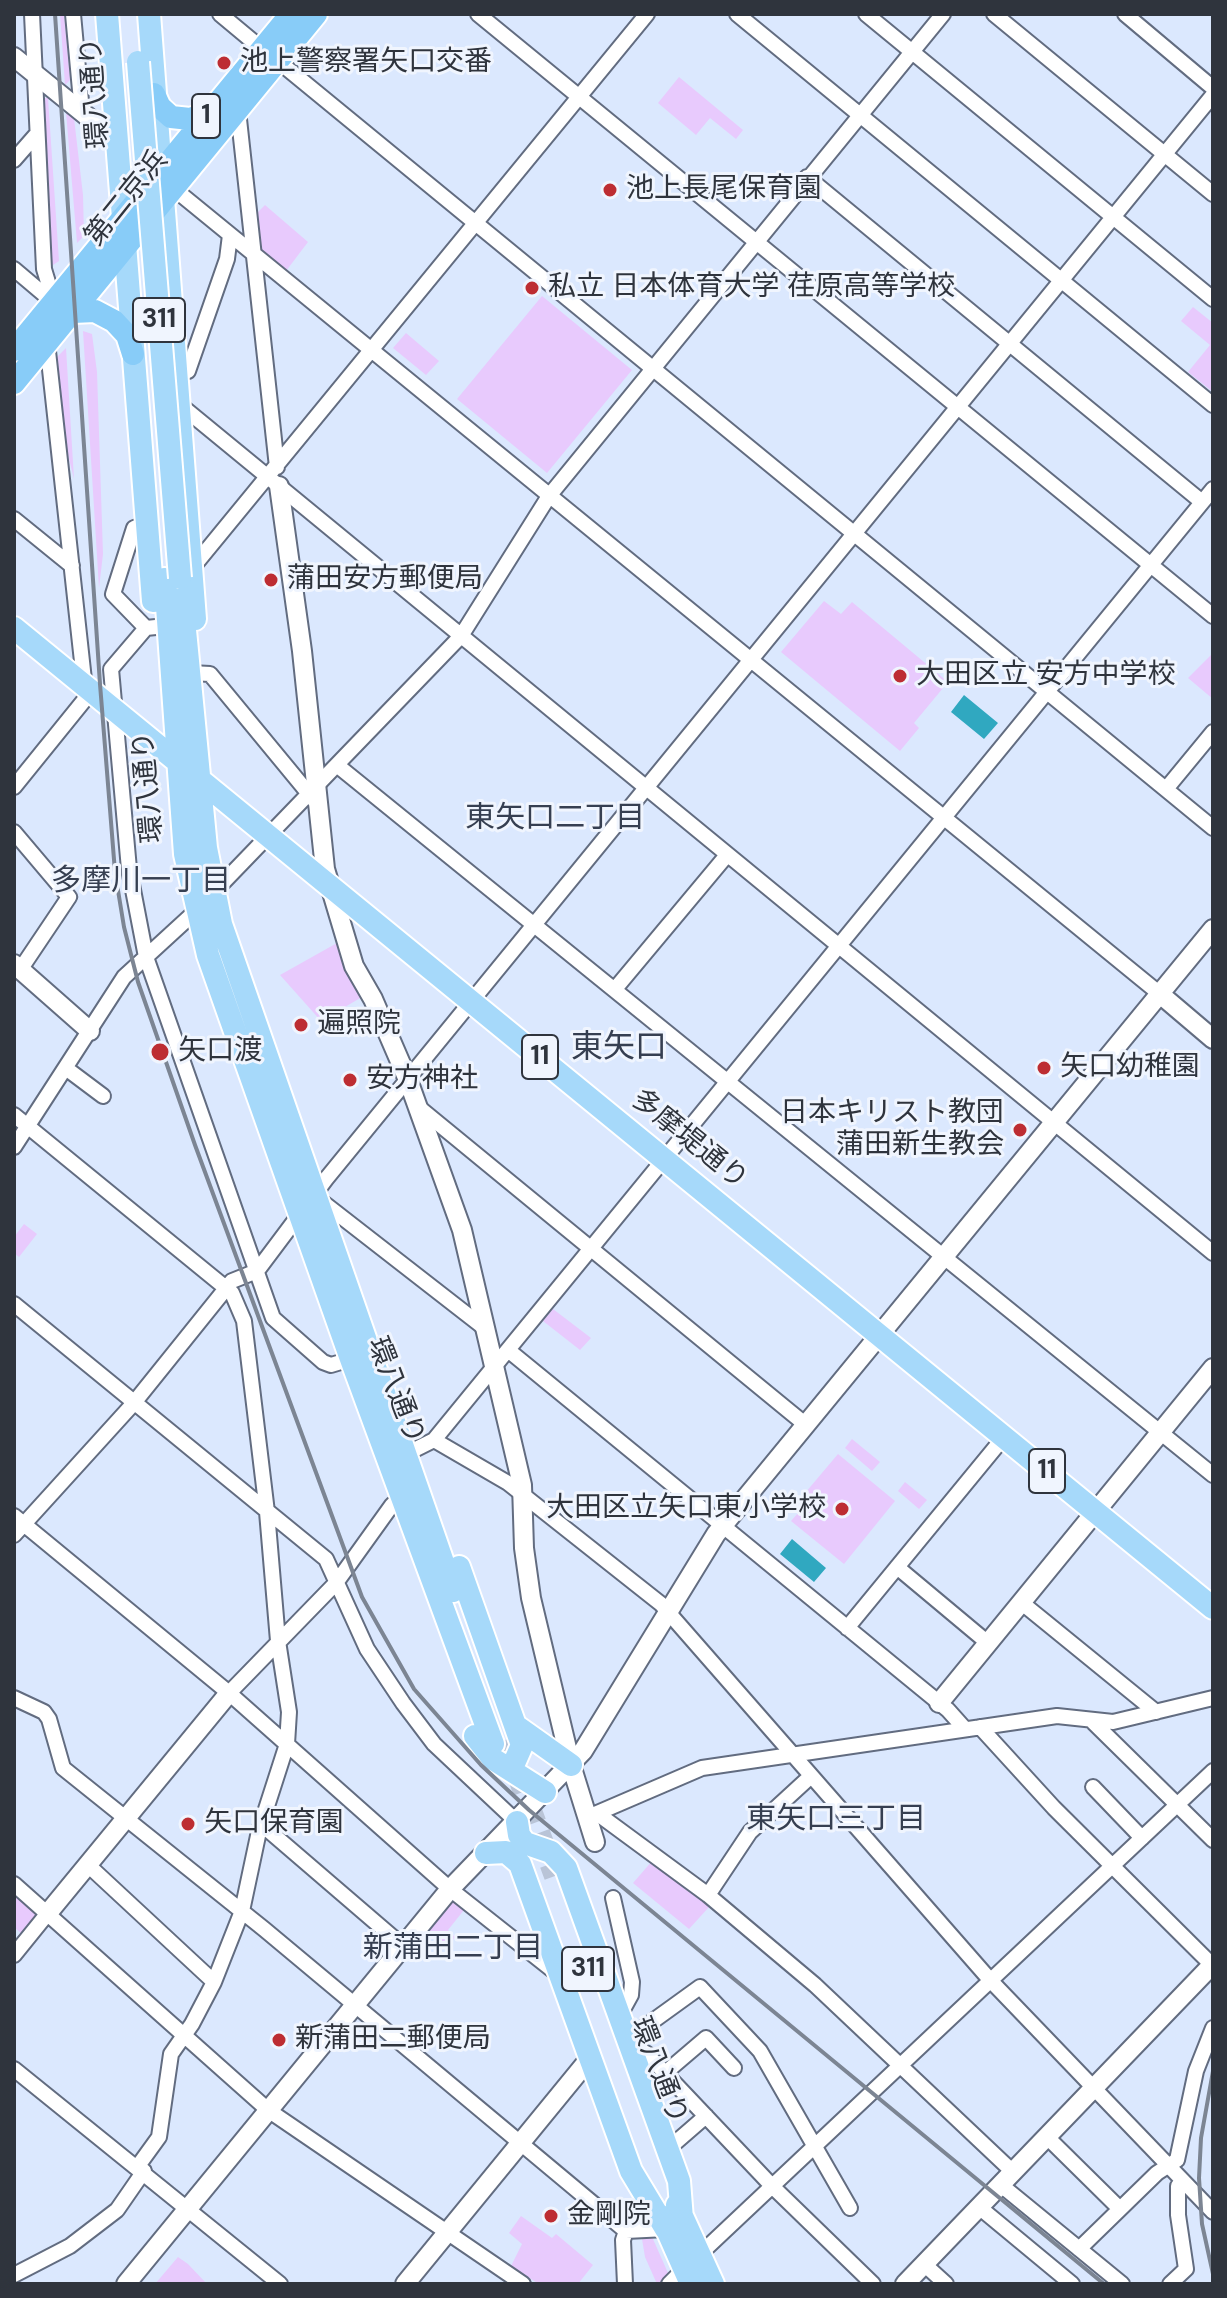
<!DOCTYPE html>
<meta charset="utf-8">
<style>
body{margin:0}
#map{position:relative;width:1227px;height:2298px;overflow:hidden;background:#dbe8fe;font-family:"DM Sans",sans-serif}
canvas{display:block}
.frame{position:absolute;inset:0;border:16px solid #2f343d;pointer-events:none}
</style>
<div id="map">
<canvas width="1227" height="2298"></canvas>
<div class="frame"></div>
</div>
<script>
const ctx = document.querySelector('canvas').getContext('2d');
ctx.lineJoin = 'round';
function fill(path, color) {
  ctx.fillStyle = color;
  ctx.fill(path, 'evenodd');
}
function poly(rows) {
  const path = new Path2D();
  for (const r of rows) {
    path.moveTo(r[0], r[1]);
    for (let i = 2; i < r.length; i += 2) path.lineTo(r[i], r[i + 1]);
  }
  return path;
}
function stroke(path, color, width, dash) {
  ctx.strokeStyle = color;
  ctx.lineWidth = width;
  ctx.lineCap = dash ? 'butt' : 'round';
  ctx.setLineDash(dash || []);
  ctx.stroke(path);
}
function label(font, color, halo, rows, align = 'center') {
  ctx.font = font + ' "DM Sans","Noto Sans JP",sans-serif';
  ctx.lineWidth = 6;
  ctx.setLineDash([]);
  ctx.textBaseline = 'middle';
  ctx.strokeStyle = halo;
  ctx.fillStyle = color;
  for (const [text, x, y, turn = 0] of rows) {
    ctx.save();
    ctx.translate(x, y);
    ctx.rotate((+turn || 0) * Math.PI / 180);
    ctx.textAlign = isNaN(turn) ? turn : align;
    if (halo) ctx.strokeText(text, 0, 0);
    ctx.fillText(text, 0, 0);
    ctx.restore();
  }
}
fill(poly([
 [60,14,64,14,70,80,65,85],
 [679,77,743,130,736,139,710,118,696,135,658,103],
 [45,98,48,98,59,261,53,265,48,260],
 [66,112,74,118,83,195,84,236,77,243],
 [265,205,308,242,286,271,254,244,252,218],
 [542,296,632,370,547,473,457,399],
 [1193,307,1213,323,1213,392,1188,372,1210,345,1181,321],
 [83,331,92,334,97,372,103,554,99,588],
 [406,333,439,361,426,375,393,348],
 [66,348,74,479,58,414,55,359],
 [824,601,841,614,852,602,948,682,914,723,919,728,900,751,781,652],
 [1213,653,1213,699,1188,678],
 [337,943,346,969,362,997,321,1021,280,975],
 [24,1224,37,1234,19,1257,14,1253,14,1237],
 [553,1309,591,1338,580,1350,543,1321],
 [852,1439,880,1462,872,1471,845,1448],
 [838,1454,895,1501,844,1564,791,1521,806,1504,800,1499],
 [905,1482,927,1500,919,1509,898,1491],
 [653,1860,710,1906,689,1929,633,1883],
 [14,1892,39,1914,22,1934,14,1927],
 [451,1900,464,1910,448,1930,455,1937,447,1948,426,1931],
 [521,2216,552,2238,556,2234,593,2265,578,2284,539,2284,511,2266,522,2244,509,2233],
 [648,2236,653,2239,668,2273,661,2284,657,2284,645,2257,642,2239],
 [178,2257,188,2264,207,2284,155,2284]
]), '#e8cafd');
fill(poly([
 [964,695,998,723,984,739,951,712],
 [792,1539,826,1568,814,1582,780,1554]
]), '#30a8c0');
stroke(poly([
 [505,1740,555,1876]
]), '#b9c4d7', 22, [22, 11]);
const minor = poly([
 [32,14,44,269,54,302],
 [73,14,82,112],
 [220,14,262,49],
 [478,14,1213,616],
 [737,14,1213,405],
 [866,14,1213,299],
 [994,14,1213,194],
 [1125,14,1213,88],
 [278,61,1213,828],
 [238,110,277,467],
 [14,160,35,136],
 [807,177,1202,502],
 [173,188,1160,994],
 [14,269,53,302],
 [176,373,188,371,227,259,230,235],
 [179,404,1213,1253],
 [14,519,72,566],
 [193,567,647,14],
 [156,627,146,628,111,669,129,869,146,957,273,1318,323,1362,331,1365,351,1359],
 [146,628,113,594,134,528,147,524],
 [191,673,210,674,314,800],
 [338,766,1213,1475],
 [14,787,86,698,47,342],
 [1166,789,1213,732],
 [14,832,69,897,20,970],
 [214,892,461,636,549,496,943,14],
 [615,989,727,855],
 [67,1069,103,1096],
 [417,1106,806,1425],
 [14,1115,232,1293,244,1321,267,1512,278,1641,289,1712,287,1744,259,1831,242,1911,214,1982,192,2024,171,2054,159,2137,138,2166],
 [14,1147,124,977,196,911],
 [316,1197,487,1330],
 [14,1304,326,1559,367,1649,403,1703,434,1744,517,1822],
 [508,1350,948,1710,965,1729],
 [434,1440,1213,489],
 [416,1449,434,1440,508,1483,661,1604,991,1981,1213,2212],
 [14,1516,229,1693,450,1889,560,1976],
 [14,1535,133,1404,232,1281,257,1271,326,1179,1213,95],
 [897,1567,988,1643],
 [1022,1603,1156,1712],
 [847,1628,1004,1437],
 [229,1693,336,1583,392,1505],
 [14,1698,44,1712,49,1719,63,1768,264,1929,626,2231,666,2229],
 [1091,1720,1213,1840],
 [980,1727,1054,1808,1212,1965],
 [1093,1787,1142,1838],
 [598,1814,708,1895,815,1985,1013,2172],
 [588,1817,702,1768,1057,1716,1113,1722,1213,1698],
 [261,1824,403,1946],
 [88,1865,214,1982],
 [14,1884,268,2110,523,2284],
 [708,1895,750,1832,811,1776],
 [613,1898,632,1982,631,1995,620,2015],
 [14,1955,48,1913],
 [628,2039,700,1987,760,2051,850,2208],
 [631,2047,646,2053,772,2186,873,2284],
 [14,2069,280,2284],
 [665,2073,706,2038,734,2068],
 [1047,2137,1120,2209],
 [668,2149,706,2116],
 [1001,2185,1122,2284],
 [979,2207,1072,2284],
 [1079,2249,1157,2173,1177,2160,1196,2071,1213,2028],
 [699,2255,1213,1771],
 [924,2264,946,2284],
 [14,2275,70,2246,117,2210,144,2171],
 [625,2284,623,2240,626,2231],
 [669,2284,683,2270],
 [1170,2284,1186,2269,1178,2215,1178,2186,1183,2181]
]);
const tertiary = poly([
 [14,57,104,130,116,133],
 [279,486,302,651,325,869,354,966,373,999,408,1080,462,1230,522,1485,524,1548,531,1598,571,1765,595,1842],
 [14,964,90,1031],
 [1160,994,1213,1039],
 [939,1703,1213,1368],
 [48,1913,229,1693],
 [126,2284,450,1889,583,1751,716,1534,1213,929],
 [405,2284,590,2058],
 [905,2284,1213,1964]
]);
const primary = poly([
 [107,14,153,601],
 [149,14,195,619],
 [165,579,185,854,208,955,351,1359,493,1744],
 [182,599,206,848,221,924,453,1591],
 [14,628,1213,1608],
 [459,1567,522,1745,515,1761,506,1767],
 [516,1726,571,1765],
 [475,1736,493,1759,545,1792],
 [517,1822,519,1835,525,1843,551,1852,566,1868,679,2181,682,2219],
 [486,1853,506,1852,520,1864,631,2171,666,2229],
 [677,2205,713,2284],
 [661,2216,691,2284]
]);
const trunk = poly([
 [154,94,160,107,171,117,190,119,208,113],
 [73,312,95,311,114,321,127,335,133,354],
 [14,350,291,14],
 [14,383,316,14]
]);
stroke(minor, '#626c80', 18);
stroke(tertiary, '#626c80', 22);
stroke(primary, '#fff', 26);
stroke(trunk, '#fff', 26);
stroke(minor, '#fff', 14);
stroke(tertiary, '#fff', 18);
stroke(primary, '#a6d9fa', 22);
stroke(trunk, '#88ccf8', 22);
stroke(poly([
 [55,14,100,684,115,872,124,927,138,982,195,1145,362,1597,414,1689,481,1765,529,1810,1104,2284],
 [1213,2071,1201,2138,1199,2178,1202,2224,1213,2274]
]), '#7c8593', 4);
const primaryBridge = poly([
 [138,62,180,578]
]);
stroke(primaryBridge, '#fff', 26, []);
stroke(primaryBridge, '#a6d9fa', 22);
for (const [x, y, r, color] of [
 [224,63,8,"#bd2d32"],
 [610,190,8,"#bd2d32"],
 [532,288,8,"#bd2d32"],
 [271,580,8,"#bd2d32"],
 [900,676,8,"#bd2d32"],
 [301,1025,8,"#bd2d32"],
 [160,1052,10,"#bd2d32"],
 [1044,1068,8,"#bd2d32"],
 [350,1080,8,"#bd2d32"],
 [1020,1130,8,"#bd2d32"],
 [842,1509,8,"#bd2d32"],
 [188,1824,8,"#bd2d32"],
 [279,2040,8,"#bd2d32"],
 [551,2216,8,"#bd2d32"]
]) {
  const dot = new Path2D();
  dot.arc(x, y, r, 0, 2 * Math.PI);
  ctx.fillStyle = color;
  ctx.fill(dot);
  stroke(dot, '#f0f5fe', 3);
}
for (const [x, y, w] of [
 [206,116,28],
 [159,320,52],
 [540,1057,36],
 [1047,1471,36],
 [588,1969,52]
]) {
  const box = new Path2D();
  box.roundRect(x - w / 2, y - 22, w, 44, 6);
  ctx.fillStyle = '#f0f5fe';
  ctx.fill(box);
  stroke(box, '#2f343d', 2);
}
label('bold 26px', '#2f343d', null, [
 ["1",206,116],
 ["311",159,320],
 ["11",540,1057],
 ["11",1047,1471],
 ["311",588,1969]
]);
label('28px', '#2f343d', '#f0f5fe', [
 ["池上警察署矢口交番",240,63],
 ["池上長尾保育園",626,190],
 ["私立 日本体育大学 荏原高等学校",548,288],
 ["蒲田安方郵便局",287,580],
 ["大田区立 安方中学校",916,676],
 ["遍照院",317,1025],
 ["矢口渡",178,1052],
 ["矢口幼稚園",1060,1068],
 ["安方神社",366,1080],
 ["日本キリスト教団",1004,1114,"right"],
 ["蒲田新生教会",1004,1146,"right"],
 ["大田区立矢口東小学校",826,1509,"right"],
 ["矢口保育園",204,1824],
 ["新蒲田二郵便局",295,2040],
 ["金剛院",567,2216]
], 'left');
label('28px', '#2f343d', '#f0f5fe', [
 ["環八通り",96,93,-94],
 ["第二京浜",127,199,-51],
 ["環八通り",149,787,-95],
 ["多摩堤通り",689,1140,39],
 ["環八通り",395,1391,69],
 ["環八通り",658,2071,69]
]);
label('30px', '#363f51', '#f0f5fe', [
 ["東矢口二丁目",555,819],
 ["多摩川一丁目",141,882],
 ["東矢口三丁目",836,1820],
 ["新蒲田二丁目",453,1949]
]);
label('32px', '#363f51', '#f0f5fe', [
 ["東矢口",619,1049]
]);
</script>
